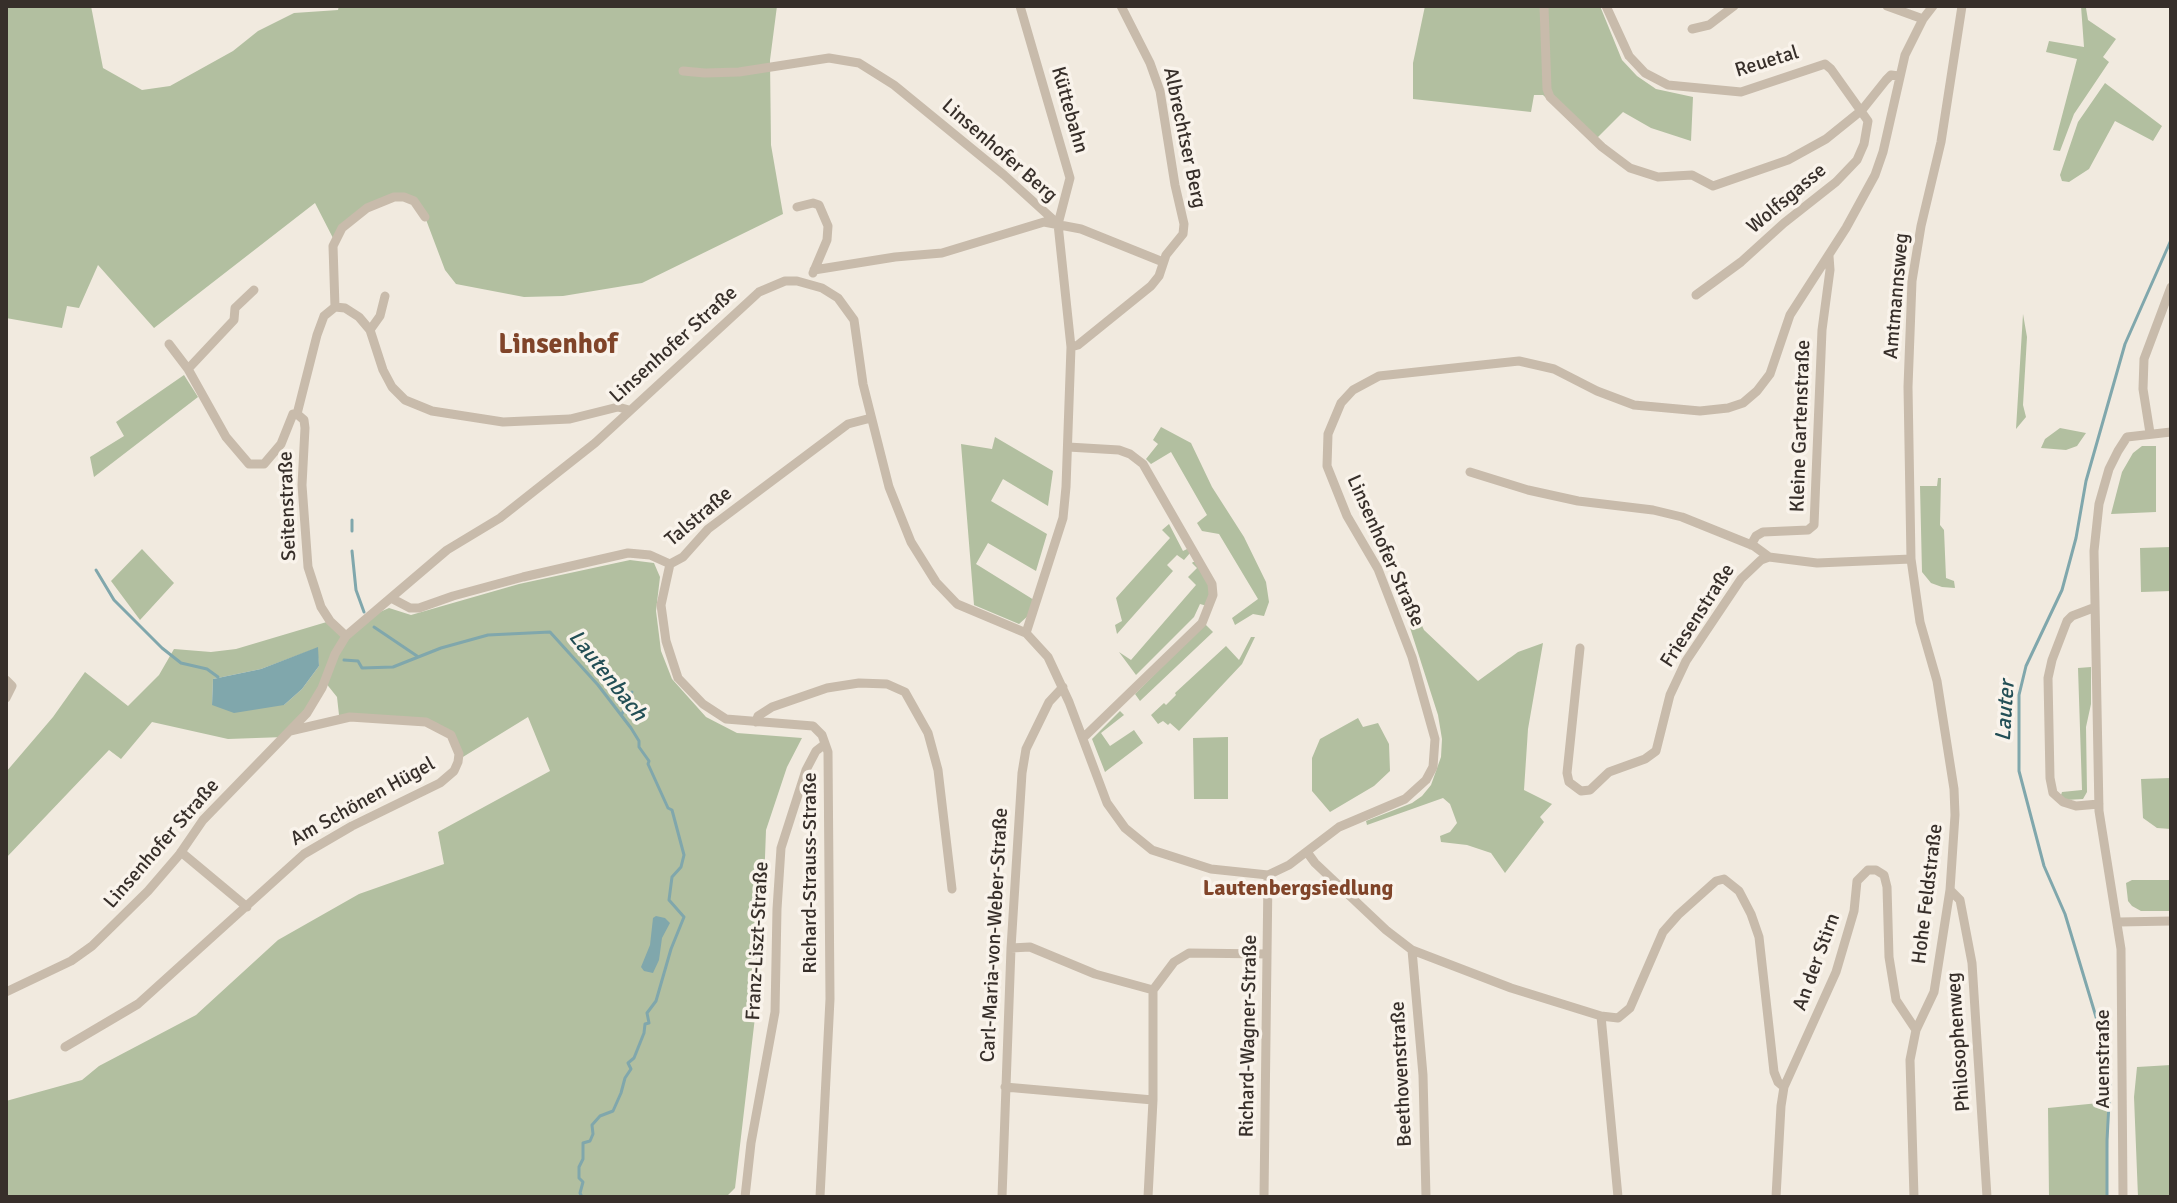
<!DOCTYPE html>
<meta charset="utf-8">
<style>
body{margin:0}
#map{position:relative;width:2177px;height:1203px;overflow:hidden;background:#f1eadf;font-family:Signika,sans-serif}
canvas{display:block}
.frame{position:absolute;inset:0;border:8px solid #372f2a;pointer-events:none}
</style>
<div id="map">
<canvas width="2177" height="1203"></canvas>
<div class="frame"></div>
</div>
<script>
const ctx = document.querySelector('canvas').getContext('2d');
ctx.lineJoin = 'round';
function fill(path, color) {
  ctx.fillStyle = color;
  ctx.fill(path, 'evenodd');
}
function poly(rows) {
  const path = new Path2D();
  for (const r of rows) {
    path.moveTo(r[0], r[1]);
    for (let i = 2; i < r.length; i += 2) path.lineTo(r[i], r[i + 1]);
  }
  return path;
}
function stroke(path, color, width, dash) {
  ctx.strokeStyle = color;
  ctx.lineWidth = width;
  ctx.lineCap = dash ? 'butt' : 'round';
  ctx.setLineDash(dash || []);
  ctx.stroke(path);
}
function label(font, color, halo, rows, align = 'center') {
  ctx.font = font + ' Signika,sans-serif';
  ctx.lineWidth = 7;
  ctx.setLineDash([]);
  ctx.textBaseline = 'middle';
  ctx.strokeStyle = halo;
  ctx.fillStyle = color;
  for (const [text, x, y, turn = 0] of rows) {
    ctx.save();
    ctx.translate(x, y);
    ctx.rotate((+turn || 0) * Math.PI / 180);
    ctx.textAlign = isNaN(turn) ? turn : align;
    if (halo) ctx.strokeText(text, 0, 0);
    ctx.fillText(text, 0, 0);
    ctx.restore();
  }
}
fill(poly([
 [6,6,91,6,103,68,142,90,170,86,233,51,258,31,294,13,338,10,339,6,777,6,770,60,771,145,783,214,642,283,563,296,524,297,456,284,445,270,425,217,404,197,367,208,334,240,315,203,154,328,98,265,79,308,67,306,62,328,6,318],
 [1425,6,1600,6,1622,60,1637,76,1656,89,1693,97,1691,141,1651,128,1623,112,1592,143,1543,95,1534,95,1531,112,1413,99,1413,63],
 [2081,6,2086,8,2088,20,2116,39,2103,57,2109,62,2074,114,2060,151,2053,150,2077,59,2046,52,2049,41,2084,47],
 [2105,83,2162,126,2153,141,2115,121,2089,169,2069,182,2062,181,2060,175,2078,122],
 [2023,314,2027,337,2023,405,2026,417,2016,429],
 [184,375,198,397,94,477,90,457,124,436,116,422],
 [1161,427,1191,443,1212,487,1244,537,1266,582,1269,602,1264,616,1253,614,1235,625,1232,618,1258,599,1219,534,1202,531,1197,523,1207,515,1171,452,1151,464,1146,459,1158,444,1153,440],
 [2060,428,2086,433,2077,446,2066,450,2041,448,2045,439],
 [995,437,1053,471,1048,506,1003,479,991,501,1047,534,1036,571,988,543,976,564,1034,600,1029,615,1019,624,974,605,961,444,992,449],
 [2142,446,2156,446,2156,512,2111,514,2122,472,2133,453],
 [1938,478,1941,478,1940,525,1944,530,1946,578,1954,581,1955,588,1942,587,1931,583,1922,572,1920,486,1937,486],
 [1169,524,1183,551,1189,548,1190,553,1184,560,1177,555,1167,565,1173,571,1117,634,1115,625,1122,621,1116,598,1170,538,1162,530],
 [2171,547,2171,591,2141,592,2140,548],
 [142,549,174,583,140,620,111,581],
 [630,560,654,563,660,577,656,611,661,651,672,679,706,717,737,733,802,738,787,767,766,830,761,966,735,1188,726,1197,6,1197,6,1101,82,1080,99,1066,196,1015,278,940,359,894,444,864,438,832,550,771,528,717,458,760,449,737,426,725,339,715,337,697,325,682,284,737,228,739,152,722,121,759,109,750,6,858,6,772,53,717,85,672,128,706,159,675,174,649,211,652,236,649,330,621,346,636,373,615,389,608,411,615,519,584],
 [317,648,319,666,302,689,284,705,212,705,213,679,261,669],
 [1193,562,1198,562,1208,581,1210,597,1207,606,1200,604,1194,617,1136,675,1119,652,1131,660,1196,585,1188,577,1197,568,1192,563],
 [1394,576,1398,577,1408,596,1424,630,1478,681,1518,652,1543,643,1528,729,1524,790,1552,804,1540,817,1544,822,1505,873,1491,853,1467,845,1441,842,1440,836,1450,832,1457,823,1450,804,1443,798,1367,825,1366,821,1412,803,1422,796,1431,785,1441,757,1442,739,1438,715,1403,606,1390,577],
 [1205,624,1213,632,1140,701,1135,694],
 [1251,637,1255,637,1242,664,1179,731,1170,723,1168,725,1163,721,1158,724,1151,715,1164,703,1166,705,1176,695,1175,693,1226,646,1239,660],
 [2091,667,2091,704,2086,727,2087,792,2083,799,2066,800,2060,798,2062,792,2082,790,2078,668],
 [1120,711,1124,715,1101,733,1110,746,1134,730,1143,743,1105,772,1092,739],
 [1358,718,1363,727,1378,723,1389,744,1390,771,1374,786,1330,812,1312,791,1312,758,1320,739],
 [1228,737,1228,799,1194,799,1193,738],
 [2171,778,2171,829,2157,828,2143,818,2141,779],
 [2132,880,2171,880,2171,911,2141,911,2132,906,2128,901,2126,883],
 [2171,1065,2171,1197,2138,1197,2134,1097,2137,1067],
 [2109,1102,2107,1197,2049,1197,2048,1108]
]), '#b2bfa0');
fill(poly([
 [318,647,319,666,302,689,284,705,234,713,212,705,213,679,261,669],
 [656,916,665,918,670,923,662,938,659,960,653,973,644,971,641,967,650,945,653,918]
]), '#80a7ac');
stroke(poly([
 [352,520,352,531],
 [352,551,356,590,364,612],
 [96,570,114,600,162,648,181,663,207,669,218,677],
 [374,627,417,656],
 [344,660,358,661,362,668,393,667,441,648,488,635,550,632,598,685,631,728,639,741,639,747,649,761,648,764,668,808,672,810,684,855,681,867,672,877,669,900,684,917,671,949,656,1001,647,1013,649,1023,645,1024,644,1033,634,1058,628,1063,631,1069,625,1078,621,1093,613,1111,600,1116,592,1125,593,1134,590,1141,583,1143,583,1159,579,1167,579,1178,583,1182,580,1193,582,1197],
 [622,714,632,692],
 [2107,1197,2107,1140,2110,1085,2106,1050,2065,914,2044,866,2019,771,2019,695,2026,666,2062,590,2076,538,2086,481,2125,344,2171,240]
]), '#80a7ac', 3);
stroke(poly([
 [1020,6,1070,178,1058,224,1071,347,1066,487,1063,518,1026,633],
 [1544,6,1547,89,1550,97,1602,147,1630,168,1658,177,1692,175,1713,186,1788,160,1826,139,1862,110,1886,80,1891,75,1899,76],
 [1606,6,1629,56,1645,73,1668,85,1741,92,1825,64,1831,69,1868,121,1864,144,1857,160,1836,182,1784,223,1741,262,1696,295],
 [1887,6,1923,19],
 [1692,29,1709,25,1734,6],
 [683,71,705,73,739,72,829,58,859,63,894,85,1004,175,1058,224],
 [797,207,813,203,819,205,828,226,827,240,813,273],
 [814,270,895,257,942,253,1044,222,1081,229,1163,262],
 [335,307,333,246,342,228,367,208,394,197,404,197,414,201,425,217],
 [370,330,380,316,385,296],
 [169,344,188,369,226,437,249,464,264,464,281,444,293,414,297,414],
 [1071,347,1078,345,1151,286,1159,276,1166,255,1183,234,1184,224,1175,185,1160,91,1150,63,1121,6],
 [188,369,234,320,235,308,254,290],
 [2150,433,2143,389,2144,359,2171,287],
 [1068,447,1119,450,1130,454,1143,464,1212,584,1213,595,1202,623,1083,738],
 [1470,472,1528,490,1578,501,1653,510,1682,517,1754,546,1769,557],
 [1751,545,1756,536,1763,532,1808,530,1814,525,1822,330,1830,270,1829,256],
 [670,564,661,605,666,641,678,678,703,704,726,719,813,726,822,735,828,752,830,999,820,1197],
 [391,598,410,608,419,608,453,596,523,577,628,553,650,555,670,564,683,557,708,529,848,424,871,418],
 [2093,608,2072,616,2067,621,2052,660,2048,678,2050,778,2053,793,2063,802,2076,806,2099,804],
 [346,636,330,621,321,607,308,567,302,485,305,428,304,420,297,414,317,335,324,316,335,307,345,308,359,317,370,330,383,370,392,387,405,400,432,411,503,422,570,419,618,407,629,410],
 [1580,648,1567,773,1569,782,1581,791,1590,790,1609,772,1645,759,1656,751,1670,695,1686,661,1741,579,1761,560,1769,557,1817,563,1911,559],
 [6,680,12,686,6,698],
 [756,722,758,716,772,707,827,688,859,683,887,684,905,692,928,733,938,770,952,889],
 [181,852,247,907],
 [1307,852,1315,863,1386,930,1412,950,1511,988,1601,1016,1618,1018,1630,1008,1663,932,1678,915,1716,881,1724,879,1739,891,1751,914,1759,937,1774,1072,1778,1082,1784,1087],
 [1950,890,1960,900,1972,963,1987,1197],
 [2119,922,2171,921],
 [1011,948,1030,947,1095,974,1153,990],
 [1412,950,1423,1075,1426,1197],
 [1153,990,1174,962,1189,953,1267,954],
 [6,992,71,961,92,946,148,891,179,855,203,820,307,713,322,688,335,654,346,636,447,550,500,518,595,443,759,292,785,281,797,281,822,288,838,298,854,320,863,384,889,487,911,542,936,582,957,604,1026,633,1048,657,1069,702,1107,803,1125,828,1152,850,1211,869,1268,875,1289,865,1339,827,1405,799,1426,780,1433,767,1435,739,1412,657,1378,569,1347,516,1327,466,1328,434,1341,403,1353,390,1379,376,1519,361,1554,369,1597,391,1634,405,1700,411,1728,408,1743,403,1757,391,1770,374,1790,315,1846,228,1875,175,1883,152,1905,55,1923,19,1933,6],
 [1601,1016,1618,1197],
 [65,1047,138,1004,304,854,352,826,440,783,454,771,458,762,459,754,451,735,426,722,350,717,290,731],
 [1005,1087,1153,1100],
 [745,1197,751,1143,775,1012,777,909,781,848,806,770,816,751,825,744],
 [1002,1197,1011,948,1022,773,1026,749,1049,702,1063,687],
 [1148,1197,1153,1100,1153,990],
 [1264,1197,1268,875],
 [1776,1197,1781,1106,1784,1087,1836,972,1854,911,1857,881,1868,870,1876,870,1884,875,1887,887,1889,957,1896,1000,1916,1030],
 [1914,1197,1910,1060,1916,1030,1934,992,1950,890,1955,815,1954,789,1937,681,1920,622,1911,559,1908,387,1912,281,1921,226,1941,142,1962,6],
 [2123,1197,2121,949,2099,811,2094,551,2099,504,2109,469,2118,451,2127,437,2171,432]
]), '#c8bbab', 9);
label('20px', '#372f2a', '#f9f3eb', [
 ["Reuetal",1767,62,-17],
 ["Küttebahn",1069,110,74],
 ["Albrechtser Berg",1184,138,78],
 ["Linsenhofer Berg",999,151,41],
 ["Wolfsgasse",1787,199,-40],
 ["Amtmannsweg",1897,296,-85],
 ["Linsenhofer Straße",674,345,-42],
 ["Kleine Gartenstraße",1801,426,-88],
 ["Seitenstraße",288,506,-92],
 ["Talstraße",699,517,-40],
 ["Linsenhofer Straße",1385,551,66],
 ["Friesenstraße",1698,616,-57],
 ["Am Schönen Hügel",363,802,-29],
 ["Linsenhofer Straße",162,844,-49],
 ["Richard-Strauss-Straße",811,873,-90],
 ["Hohe Feldstraße",1928,894,-83],
 ["Carl-Maria-von-Weber-Straße",995,935,-87],
 ["Franz-Liszt-Straße",758,941,-87],
 ["An der Stirn",1817,962,-70],
 ["Richard-Wagner-Straße",1249,1036,-89],
 ["Philosophenweg",1959,1042,-94],
 ["Auenstraße",2104,1059,-90],
 ["Beethovenstraße",1402,1074,-93]
]);
label('italic 22px', '#224e55', '#f9f3eb', [
 ["Lautenbach",607,676,51],
 ["Lauter",2006,711,-86]
]);
label('bold 22px', '#804429', '#f9f3eb', [
 ["Lautenbergsiedlung",1298,889]
]);
label('bold 28px', '#804429', '#f9f3eb', [
 ["Linsenhof",558,346]
]);
</script>
